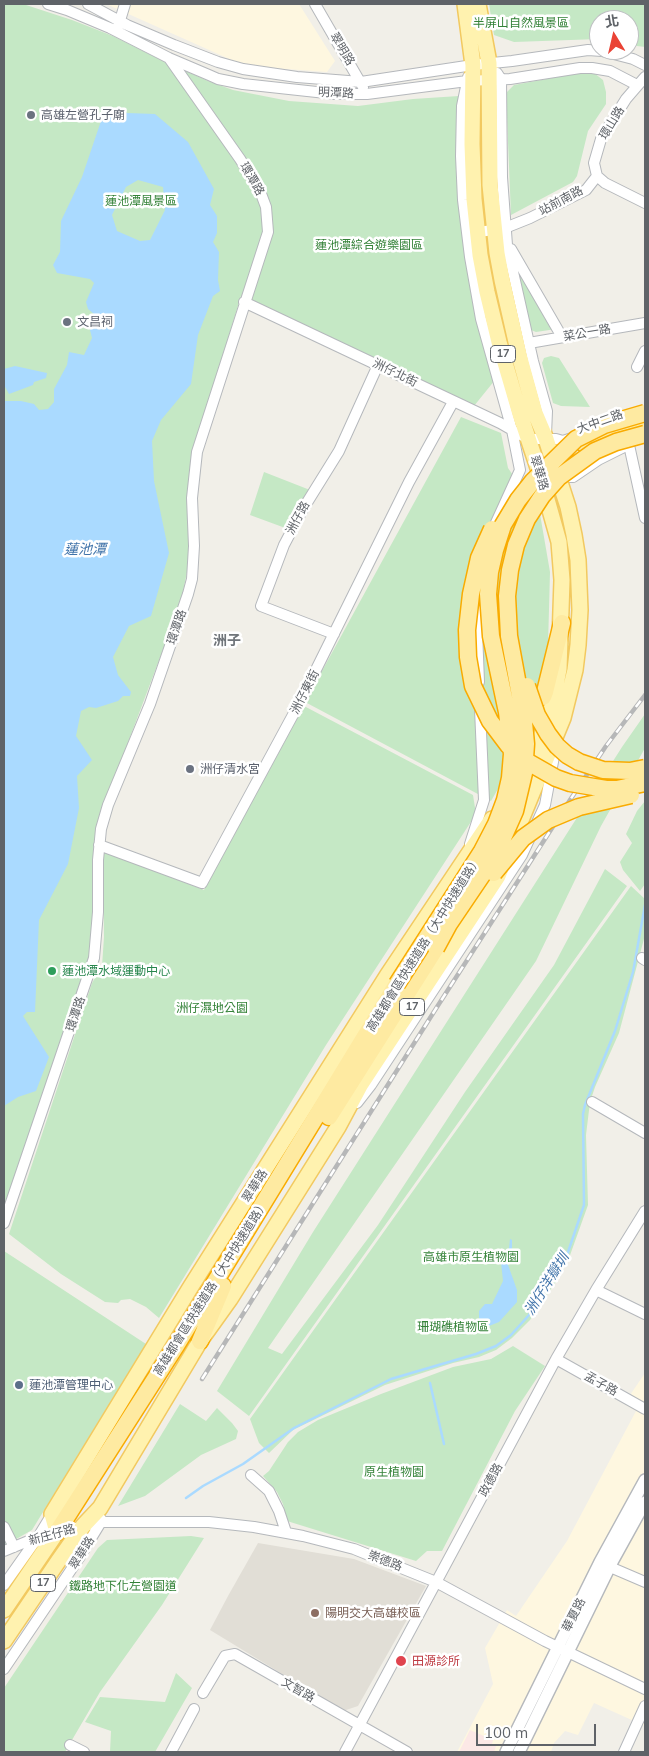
<!DOCTYPE html>
<meta charset="utf-8">
<style>
body{margin:0}
#map{position:relative;width:649px;height:1756px;overflow:hidden;background:#f1efe8;font-family:Mulish,"Noto Sans TC",sans-serif}
canvas{display:block}
.frame{position:absolute;inset:0;border:5px solid #5f6368;pointer-events:none}
.north{position:absolute;left:589px;top:10px;width:50px;height:50px;box-sizing:border-box;background:#fff;border:1px solid #bfc1c3;border-radius:50%;rotate:351deg;font-size:14px;font-weight:700;line-height:20px;text-align:center;color:#5f6368}
.north::after{content:'';display:block;margin:auto;width:18px;height:22px;background:#ea4335;clip-path:polygon(50% 0,100% 100%,50% 72%,0 100%)}
.scale{position:absolute;left:476px;top:1724px;width:120px;height:22px;box-sizing:border-box;border:2px solid #5f6368;border-top:0;padding-left:6px;font-size:15px;line-height:18px;white-space:nowrap;color:#5f6368;-webkit-text-stroke:4px #fff;paint-order:stroke}
</style>
<div id="map">
<canvas width="649" height="1756"></canvas>
<div class="frame"></div>
<div class="north">北</div>
<div class="scale">100 m</div>
</div>
<script>
const ctx = document.querySelector('canvas').getContext('2d');
ctx.lineJoin = 'round';
function fill(path, color) {
  ctx.fillStyle = color;
  ctx.fill(path, 'evenodd');
}
function poly(rows) {
  const path = new Path2D();
  for (const r of rows) {
    path.moveTo(r[0], r[1]);
    for (let i = 2; i < r.length; i += 2) path.lineTo(r[i], r[i + 1]);
  }
  return path;
}
function stroke(path, color, width, dash) {
  ctx.strokeStyle = color;
  ctx.lineWidth = width;
  ctx.lineCap = dash ? 'butt' : 'round';
  ctx.setLineDash(dash || []);
  ctx.stroke(path);
}
function label(font, color, halo, rows, align = 'center') {
  ctx.font = font + ' Mulish,"Noto Sans TC",sans-serif';
  ctx.lineWidth = 5;
  ctx.setLineDash([]);
  ctx.textBaseline = 'middle';
  ctx.strokeStyle = halo;
  ctx.fillStyle = color;
  for (const [text, x, y, turn = 0] of rows) {
    ctx.save();
    ctx.translate(x, y);
    ctx.rotate((+turn || 0) * Math.PI / 180);
    ctx.textAlign = isNaN(turn) ? turn : align;
    if (halo) ctx.strokeText(text, 0, 0);
    ctx.fillText(text, 0, 0);
    ctx.restore();
  }
}
fill(poly([
 [106,4,299,4,335,61,327,72,245,66],
 [645,1373,645,1726,594,1703,578,1735,565,1731,554,1743,551,1752,457,1752,493,1684,485,1648,507,1610,516,1616,567,1541,636,1411,624,1404]
]), '#fef7e0');
fill(poly([
 [258,1543,354,1559,426,1586,358,1706,343,1711,210,1630,228,1596]
]), '#e1ded6');
fill(poly([
 [470,1730,493,1740,492,1744,496,1746,494,1752,459,1752]
]), '#fce8e6');
fill(poly([
 [4,4,23,4,72,20,113,36,161,60,208,81,233,90,289,101,358,106,413,99,459,96,495,380,474,406,241,296,197,439,189,525,188,567,181,602,98,822,95,840,93,923,89,960,4,1212],
 [489,4,645,4,645,47,629,45,629,20,599,20,599,39,514,42,494,35],
 [584,72,594,73,603,80,606,92,606,104,588,131,577,176,573,182,511,215,506,93,514,85],
 [514,263,556,329,536,332,531,330],
 [551,356,559,358,590,407,561,406,553,403,542,363,544,358],
 [461,417,501,433,508,468,540,514,550,572,548,646,540,708,529,735,491,801,305,702],
 [264,472,310,490,288,529,250,515],
 [304,706,473,795,476,814,326,1045,159,1318,146,1307,130,1299,121,1300,118,1303,105,1302,61,1274,9,1234,92,983,102,966,104,937,103,851,204,890],
 [645,714,645,748,601,826,536,961,268,1348,282,1354,378,1225,465,1092,554,965,605,869,627,886,249,1416,217,1391,313,1232,622,747],
 [645,801,645,884,640,891,623,870,620,862,632,843,626,834,637,811],
 [631,886,645,899,645,935,619,1033,595,1087,590,1102,586,1135,588,1205,569,1258,558,1279,530,1320,512,1338,496,1350,479,1357,453,1363,385,1385,293,1430,269,1453,259,1443,250,1419],
 [4,1251,146,1344,32,1530,4,1546],
 [513,1346,545,1366,515,1411,442,1551,427,1551,416,1561,287,1521,283,1504,277,1492,263,1476,269,1471,288,1442,298,1432,318,1420,381,1394,453,1367,491,1359],
 [180,1404,206,1421,217,1408,232,1423,238,1431,236,1439,201,1455,145,1496,118,1506],
 [191,1536,204,1538,162,1605,100,1692,65,1752,4,1752,4,1688,98,1548,107,1540],
 [176,1673,192,1688,155,1752,110,1752,111,1731,85,1722,100,1697,165,1702]
]), '#c5e8c5');
fill(poly([
 [122,108,127,113,155,114,188,142,214,189,210,205,217,216,217,233,213,242,219,252,218,280,220,291,213,296,198,335,191,384,161,420,152,441,154,481,169,553,151,616,129,626,113,657,118,675,131,692,130,696,123,696,118,701,96,708,89,707,81,711,76,736,92,760,77,776,79,808,68,864,39,920,35,1012,27,1012,23,1016,49,1057,36,1091,18,1097,4,1106,4,401,21,401,34,404,39,410,48,409,54,402,54,389,67,365,69,352,84,355,92,338,90,330,94,314,88,309,86,302,94,283,90,279,57,273,53,265,60,252,61,221,82,177,101,121,109,111],
 [138,180,163,187,165,210,150,240,140,241,117,231,112,215,126,187],
 [15,366,47,373,46,378,34,382,33,385,9,394,4,385,4,369],
 [510,1239,512,1240,512,1248,507,1262,517,1290,517,1302,499,1322,489,1326,479,1318,479,1311,485,1304,492,1304,503,1281,501,1262,509,1248]
]), '#aadaff');
stroke(poly([
 [430,1383,444,1444],
 [186,1498,203,1486,243,1464,294,1428,391,1379,476,1354,496,1346,511,1335,529,1315,567,1255,584,1205,583,1114,585,1105,615,1031,633,972,645,905]
]), '#aadaff', 2.5);
const minor = poly([
 [48,4,67,10,110,28,169,58,209,75,218,79,243,84,335,94,367,94,467,81,510,79,580,68,592,68,610,71,637,85],
 [88,4,127,25,174,45,218,62,243,69,297,77,361,82,473,65,512,61,588,50,602,51,633,59,645,65],
 [315,4,363,87],
 [118,27,125,4],
 [497,73,501,79,502,177,507,245,533,361,547,411,546,435],
 [468,77,462,106,461,156,463,200,470,257,481,319,512,430,520,470,494,527],
 [597,176,594,163,601,139,626,99,645,77],
 [597,176,605,183,645,203],
 [473,233,505,228,530,218,586,190,597,176],
 [511,249,562,337],
 [244,302,500,423,528,439,556,439,563,441,575,437],
 [529,343,645,323],
 [637,367,645,351],
 [629,445,645,518],
 [569,477,573,477,598,460,628,445],
 [476,606,479,682],
 [334,634,261,606,284,545,303,509,339,451,378,365],
 [470,844,484,800,480,709],
 [99,845,202,883,301,700,409,482,453,402],
 [642,958,645,960],
 [592,1102,645,1133],
 [357,1103,371,1085,522,855,545,805,555,751],
 [4,1223,94,958,98,912,98,860,101,829,108,805,150,704,188,594,192,579,194,546,192,498,197,452,268,232,266,207,260,191,240,159,169,58],
 [596,1290,645,1314],
 [556,1359,645,1409],
 [251,1475,269,1491,279,1511,286,1532],
 [4,1527,14,1547],
 [4,1551,38,1537,101,1522,209,1522,254,1527,303,1536,354,1549,436,1582,545,1641,645,1689],
 [603,1564,645,1582],
 [4,1585,38,1537,52,1514],
 [4,1669,79,1558,101,1522,101,1519],
 [203,1693,225,1656,235,1654,407,1752],
 [70,1745,84,1752],
 [171,1752,194,1709],
 [345,1752,556,1359,596,1290,645,1211],
 [624,1752,645,1706]
]);
const tertiary = poly([
 [506,1752,600,1562,645,1480],
 [519,1752,613,1560,645,1502]
]);
const primary = poly([
 [465,4,473,65,472,144,474,199,480,255,487,292,499,342,520,414,539,471,559,542,562,580,559,669,552,706,534,755,522,773],
 [4,1610,57,1532,52,1514,190,1288,387,976,492,819],
 [4,1641,59,1560,83,1526,100,1508,200,1341,230,1299,338,1127,361,1084,498,876,563,718,575,670,578,645,580,610,578,560,574,535,568,507,546,439,535,413,519,355,502,280,497,253,490,185,489,63,478,4]
]);
const trunk = poly([
 [583,443,600,435,645,423],
 [508,679,513,694,521,701,531,701,543,697,545,692,562,623],
 [329,1117,436,948],
 [200,1341,223,1286],
 [57,1532,176,1346,397,984]
]);
stroke(minor, '#b5b8bc', 12);
stroke(tertiary, '#b5b8bc', 14);
stroke(primary, '#f2c960', 18);
stroke(trunk, '#f9ab00', 19);
stroke(minor, '#fff', 10);
stroke(tertiary, '#fff', 11);
stroke(primary, '#fff2af', 15);
stroke(trunk, '#feeaa1', 16);
const rail = poly([
 [635,786,645,769],
 [202,1379,437,1007,570,800,606,746,645,695]
]);
stroke(rail, '#b6b7b8', 4.5);
stroke(rail, '#fff', 2.5, [8]);
const trunkBridge = poly([
 [492,529,479,558,471,594,467,630,468,657,473,686,490,721,508,745,521,758,556,778,570,783,606,789,617,789,645,783],
 [527,686,537,715,548,734,557,746,567,755,579,762,603,770,630,771,645,768],
 [494,873,523,838,548,820,579,807,631,795],
 [436,948,449,924,495,856,515,811,524,773,526,744,523,712,509,636,507,596,510,570,516,545,527,519,542,496,559,477,595,451,616,442,645,434],
 [397,984,482,851,496,824,505,800,510,778,512,754,507,712,491,636,488,594,490,572,495,550,503,525,518,500,533,481,576,439,604,425,645,413]
]);
stroke(trunkBridge, '#f9ab00', 19, []);
stroke(trunkBridge, '#feeaa1', 16);
for (const [x, y, r, color] of [
 [31,115,5,"#6b7280"],
 [67,322,5,"#6b7280"],
 [190,769,5,"#6b7280"],
 [52,971,5,"#2e9e5b"],
 [19,1385,5,"#5c6f8a"],
 [315,1613,5,"#8d6e63"],
 [401,1661,6,"#e0444e"]
]) {
  const dot = new Path2D();
  dot.arc(x, y, r, 0, 2 * Math.PI);
  ctx.fillStyle = color;
  ctx.fill(dot);
  stroke(dot, '#fff', 2);
}
for (const [x, y, w] of [
 [503,354,25],
 [412,1007,25],
 [43,1583,25]
]) {
  const box = new Path2D();
  box.roundRect(x - w / 2, y - 8.5, w, 17, 4);
  ctx.fillStyle = '#fff';
  ctx.fill(box);
  stroke(box, '#5f6368', 1);
}
label('bold 11px', '#5f6368', null, [
 ["17",503,354],
 ["17",412,1007],
 ["17",43,1583]
]);
label('12px', '#348238', '#fff', [
 ["半屏山自然風景區",521,23],
 ["蓮池潭風景區",141,201],
 ["蓮池潭綜合遊樂園區",369,245],
 ["洲仔濕地公園",212,1008],
 ["高雄市原生植物園",471,1257],
 ["珊瑚礁植物區",453,1327],
 ["原生植物園",394,1472],
 ["鐵路地下化左營園道",123,1586]
]);
label('12px', '#5f6368', '#fff', [
 ["翠明路",342,49,59],
 ["明潭路",336,93,3],
 ["環山路",612,123,-59],
 ["環潭路",252,179,60],
 ["站前南路",561,201,-28],
 ["菜公一路",587,333,-10],
 ["洲仔北街",395,373,26],
 ["大中二路",600,422,-20],
 ["翠華路",539,473,73],
 ["洲仔路",298,518,-62],
 ["環潭路",177,627,-71],
 ["洲仔東街",305,692,-63],
 ["高雄都會區快速道路（大中快速道路）",424,944,-58],
 ["環潭路",76,1014,-72],
 ["翠華路",255,1186,-58],
 ["高雄都會區快速道路（大中快速道路）",211,1288,-58],
 ["孟子路",601,1384,29],
 ["政德路",491,1480,-62],
 ["新庄仔路",52,1535,-16],
 ["翠華路",82,1553,-58],
 ["崇德路",385,1561,21],
 ["華夏路",574,1615,-63],
 ["文智路",298,1690,30]
]);
label('12px', '#5b616d', '#fff', [
 ["高雄左營孔子廟",41,115],
 ["文昌祠",77,322],
 ["洲仔清水宮",200,769]
], 'left');
label('12px', '#27864d', '#fff', [
 ["蓮池潭水域運動中心",62,971]
], 'left');
label('12px', '#4e5e75', '#fff', [
 ["蓮池潭管理中心",29,1385]
], 'left');
label('12px', '#785e54', '#fff', [
 ["陽明交大高雄校區",325,1613]
], 'left');
label('12px', '#be3a42', '#fff', [
 ["田源診所",412,1661]
], 'left');
label('italic 14px', '#4174aa', '#fff', [
 ["蓮池潭",85,550],
 ["洲仔洋瓣圳",547,1284,-58]
]);
label('bold 14px', '#70757a', '#fff', [
 ["洲子",227,641]
]);
</script>
